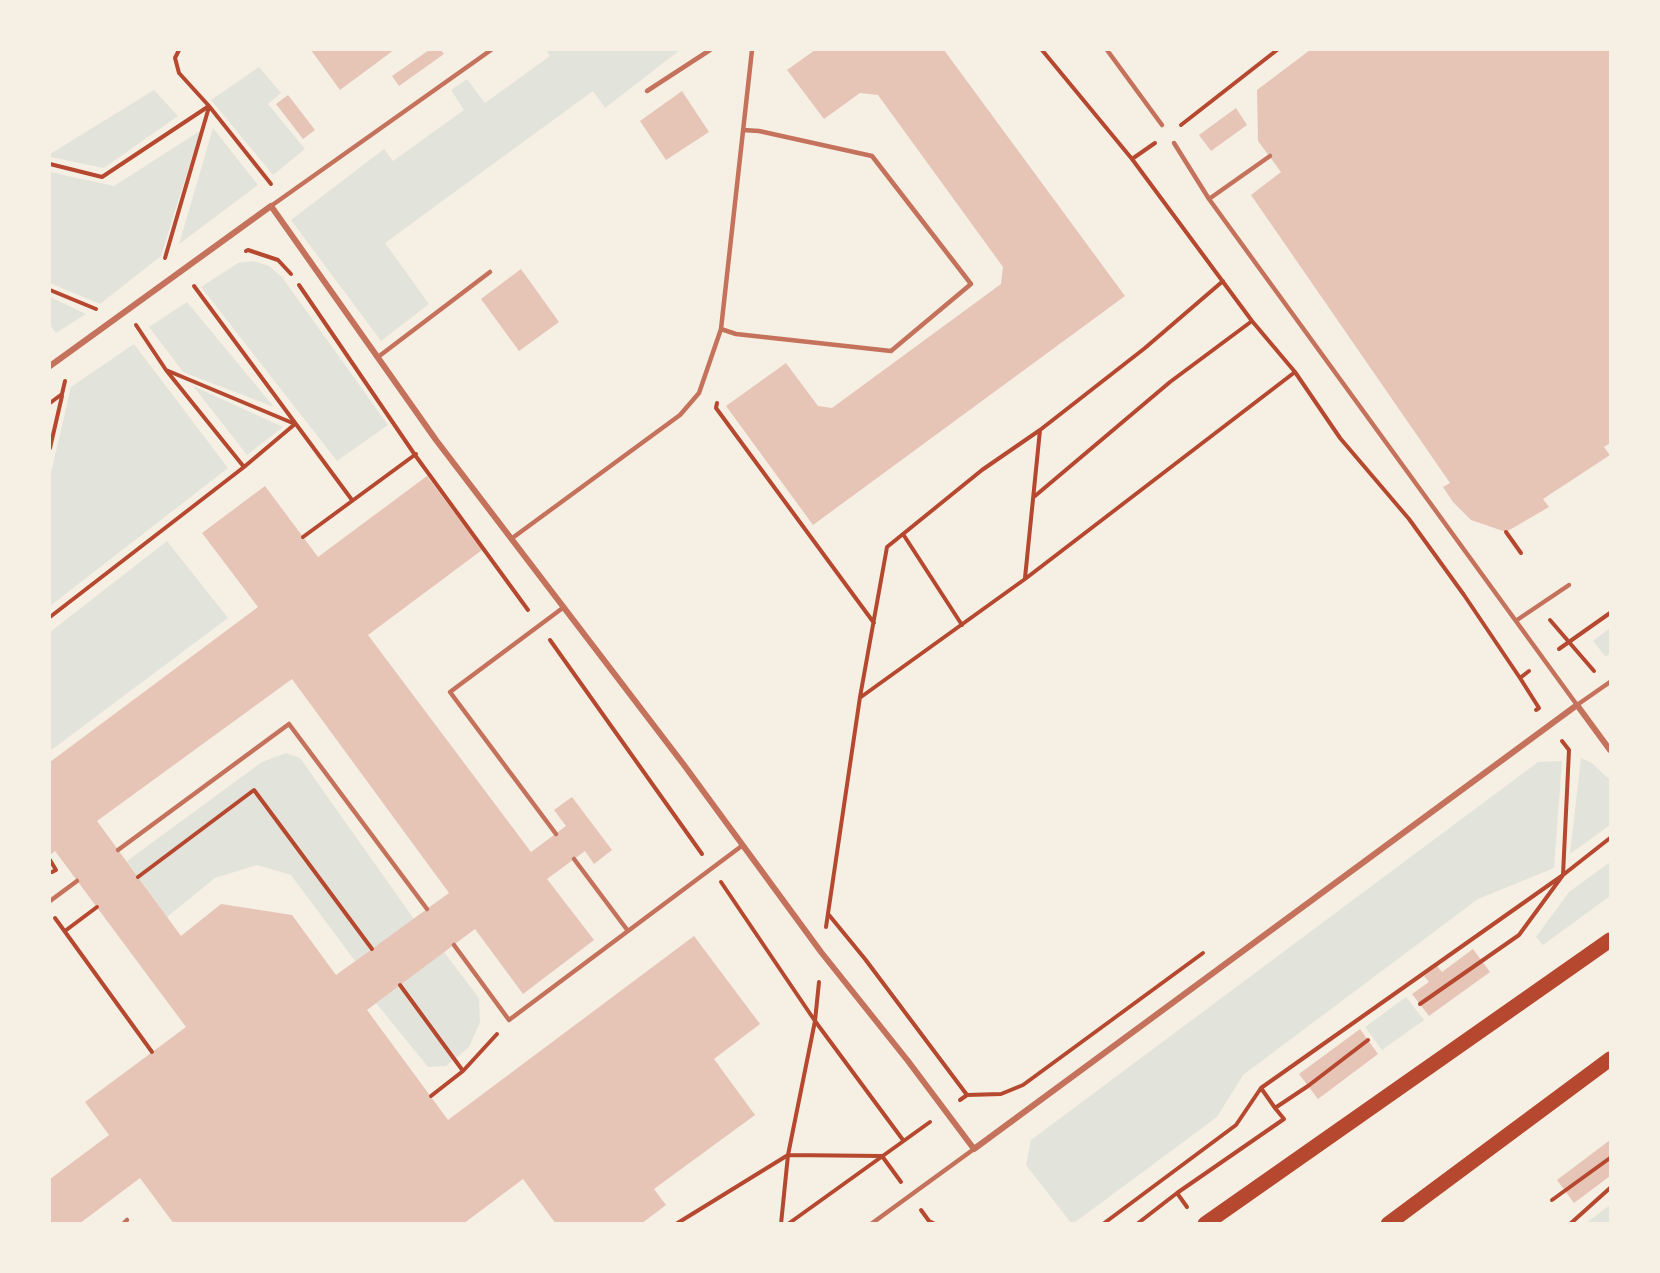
<!DOCTYPE html>
<style>
body{margin:0}
#map{position:relative;width:1660px;height:1273px;overflow:hidden;background:#f6efe4;font-family:"Work Sans",sans-serif}
canvas{display:block}
.frame{position:absolute;inset:0;border:51px solid #f6efe4;pointer-events:none}
</style>
<div id="map">
<canvas width="1660" height="1273"></canvas>
<div class="frame"></div>
</div>
<script>
const ctx = document.querySelector('canvas').getContext('2d');
ctx.lineJoin = 'round';
function fill(path, color) {
  ctx.fillStyle = color;
  ctx.fill(path, 'evenodd');
}
function poly(rows) {
  const path = new Path2D();
  for (const r of rows) {
    path.moveTo(r[0], r[1]);
    for (let i = 2; i < r.length; i += 2) path.lineTo(r[i], r[i + 1]);
  }
  return path;
}
function stroke(path, color, width, dash) {
  ctx.strokeStyle = color;
  ctx.lineWidth = width;
  ctx.lineCap = dash ? 'butt' : 'round';
  ctx.setLineDash(dash || []);
  ctx.stroke(path);
}
fill(poly([
 [546,50,680,50,605,108,593,91,385,243,429,304,381,341,291,220,384,149,393,161,464,110,451,90,467,79,485,103,550,56],
 [259,67,281,93,268,104,305,149,273,175,211,100],
 [154,90,178,116,104,168,50,157,50,154],
 [213,128,258,185,179,244],
 [200,131,161,256,100,304,50,283,50,172,114,186],
 [253,261,269,266,282,277,388,425,337,461,201,287,238,263],
 [50,297,86,314,56,333,50,325],
 [187,302,274,407,183,372,149,327],
 [134,344,228,468,50,606,50,477,71,387],
 [193,386,283,427,247,455],
 [167,541,228,618,50,751,50,632],
 [1610,628,1610,653,1606,657,1593,641],
 [286,753,300,758,414,919,355,961,291,875,257,865,215,878,167,917,127,861,262,762],
 [1581,758,1592,763,1610,780,1610,825,1570,854],
 [1562,761,1554,868,1478,899,1243,1075,1217,1117,1074,1223,1071,1223,1026,1165,1031,1140,1538,762],
 [1610,862,1610,896,1543,945,1536,937,1569,892],
 [444,952,479,998,480,1022,469,1047,446,1066,428,1067,376,1003],
 [1406,997,1424,1020,1382,1050,1365,1027],
 [1610,1205,1610,1223,1586,1223]
]), '#e2e4dc');
fill(poly([
 [311,50,394,50,340,90],
 [429,50,441,50,444,54,399,86,392,76],
 [815,50,944,50,1125,296,813,525,726,406,786,363,818,406,832,408,1001,284,1003,267,878,95,860,93,824,119,787,70],
 [1310,50,1610,50,1610,443,1604,447,1610,455,1543,499,1549,507,1506,532,1471,520,1453,502,1443,487,1450,483,1251,195,1281,172,1258,141,1257,90],
 [682,91,709,132,666,160,640,121],
 [288,95,315,130,303,139,276,104],
 [1236,108,1247,125,1211,151,1199,135],
 [521,269,559,322,519,351,481,299],
 [427,476,482,550,368,635,531,852,566,826,554,810,572,797,612,850,594,864,585,851,547,879,594,940,523,994,475,929,367,1010,448,1120,694,936,760,1024,714,1059,755,1115,654,1189,666,1205,641,1224,556,1224,523,1179,463,1224,174,1224,140,1178,79,1224,50,1224,50,1179,109,1135,85,1102,186,1027,55,851,50,855,50,762,258,607,202,533,265,486,318,557],
 [292,679,449,893,336,975,292,915,221,904,181,936,97,821],
 [1473,949,1490,972,1429,1016,1412,994,1429,982,1424,976,1437,966,1442,972],
 [1360,1029,1378,1054,1318,1099,1299,1074],
 [1610,1140,1610,1176,1574,1203,1557,1180]
]), '#e6c5b7');
stroke(poly([
 [179,50,175,58,179,73,209,106,271,184],
 [1042,50,1132,159,1252,321,1295,372,1340,438,1409,519,1464,595,1520,678],
 [1181,125,1277,50],
 [1132,159,1155,143],
 [50,164,102,177,209,106],
 [246,251,248,250,278,260,291,274],
 [165,258,209,107],
 [299,285,415,455,528,610],
 [194,286,352,500],
 [50,290,96,309],
 [136,325,166,370,244,467],
 [166,370,295,424],
 [50,403,62,394,65,381],
 [717,403,716,408,874,623],
 [50,448,62,396],
 [1035,496,1170,382,1252,321],
 [1506,532,1521,553],
 [903,534,962,625],
 [303,537,416,454],
 [1025,578,1040,430],
 [50,617,244,467,295,424],
 [1550,620,1594,671],
 [550,640,702,854],
 [1559,649,1610,613],
 [1529,671,1520,678,1539,708,1536,710],
 [861,697,1025,579,1295,372],
 [50,860,56,870,52,872],
 [138,877,254,790,372,949],
 [721,882,815,1021,903,1140],
 [829,915,865,959,967,1095],
 [55,918,152,1052],
 [826,927,860,697,887,547,982,470,1040,430,1145,348,1223,281],
 [65,931,97,907],
 [400,985,463,1071],
 [1420,1004,1519,935,1563,875,1569,750,1562,741],
 [1261,1088,1275,1108],
 [431,1096,463,1071,497,1034],
 [960,1100,967,1095,1001,1094,1023,1085,1203,953],
 [1177,1193,1187,1207],
 [1552,1200,1610,1158],
 [921,1210,929,1221,935,1224],
 [676,1224,788,1155,882,1156,901,1182],
 [781,1224,788,1155,815,1021,819,982],
 [788,1224,930,1122],
 [1103,1224,1236,1125,1261,1088,1563,875,1610,838],
 [1137,1224,1177,1193,1284,1119,1275,1108,1308,1086,1368,1040],
 [1570,1224,1610,1188]
]), '#b5482f', 4);
stroke(poly([
 [1107,50,1162,125],
 [647,91,710,50],
 [1174,143,1209,199,1577,705,1610,682],
 [1209,199,1270,156],
 [271,206,491,50],
 [721,329,736,334,891,351,971,284,872,156,759,131,743,130],
 [378,357,490,272],
 [511,539,680,415,699,393,721,329,752,50],
 [1517,620,1569,585],
 [556,834,450,692,564,607],
 [118,850,289,724,427,909],
 [574,859,628,931],
 [50,901,77,881],
 [454,945,509,1020,743,845],
 [123,1224,127,1220],
 [871,1224,974,1149]
]), '#c5725c', 4.5);
stroke(poly([
 [50,366,271,206,436,440,684,765,821,952,908,1061,974,1149,1577,705,1610,750]
]), '#c5725c', 6);
stroke(poly([
 [1205,1224,1610,940],
 [1388,1224,1610,1059]
]), '#b5482f', 15);
</script>
